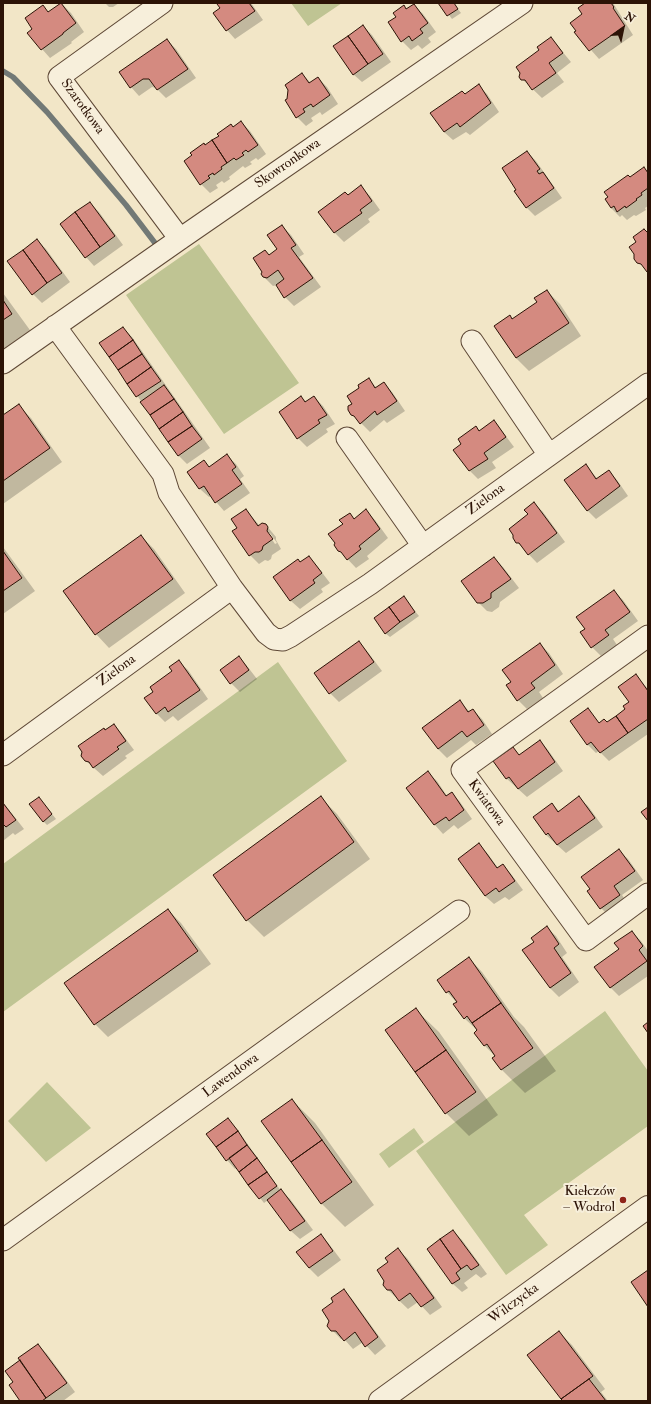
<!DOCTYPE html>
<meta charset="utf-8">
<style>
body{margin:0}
#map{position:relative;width:651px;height:1404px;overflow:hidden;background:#f2e6c7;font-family:"IM FELL Double Pica",serif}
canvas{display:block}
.frame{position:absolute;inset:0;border:4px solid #2c1306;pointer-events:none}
.north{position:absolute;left:603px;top:8px;width:40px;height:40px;-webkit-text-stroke:3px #f7efdb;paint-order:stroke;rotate:33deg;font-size:11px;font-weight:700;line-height:16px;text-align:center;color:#2c1306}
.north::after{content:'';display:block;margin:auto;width:14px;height:18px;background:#2c1306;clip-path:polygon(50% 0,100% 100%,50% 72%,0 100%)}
</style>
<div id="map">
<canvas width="651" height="1404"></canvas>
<div class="frame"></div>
<div class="north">N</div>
</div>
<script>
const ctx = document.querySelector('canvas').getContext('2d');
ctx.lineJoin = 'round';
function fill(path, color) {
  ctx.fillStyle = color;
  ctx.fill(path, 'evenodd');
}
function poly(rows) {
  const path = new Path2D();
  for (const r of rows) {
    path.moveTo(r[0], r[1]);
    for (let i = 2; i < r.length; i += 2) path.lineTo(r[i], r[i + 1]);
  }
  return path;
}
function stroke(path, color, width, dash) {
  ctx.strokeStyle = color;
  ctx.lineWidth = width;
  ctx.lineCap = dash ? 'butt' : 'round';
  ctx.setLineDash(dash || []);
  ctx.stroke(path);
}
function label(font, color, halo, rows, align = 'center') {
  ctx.font = font + ' "IM FELL Double Pica",serif';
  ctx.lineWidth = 4;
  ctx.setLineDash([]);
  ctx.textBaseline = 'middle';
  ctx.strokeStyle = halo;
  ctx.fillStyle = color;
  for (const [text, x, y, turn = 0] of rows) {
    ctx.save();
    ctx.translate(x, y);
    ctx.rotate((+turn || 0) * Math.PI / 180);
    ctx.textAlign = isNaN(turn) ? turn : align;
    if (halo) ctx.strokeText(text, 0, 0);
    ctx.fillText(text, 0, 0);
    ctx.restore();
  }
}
fill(poly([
 [291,3,342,3,308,26],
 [199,244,299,383,224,434,126,295],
 [278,662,347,761,3,1012,3,864],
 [605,1011,648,1071,648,1126,524,1215,548,1245,506,1275,416,1151],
 [47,1082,91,1128,46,1162,8,1121],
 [414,1128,424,1142,389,1168,379,1154]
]), '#bfc493');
fill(poly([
 [105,3,119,3,113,7,109,7],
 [220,3,251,3,263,20,235,39,227,30],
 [440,3,455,3,454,4,461,13,452,19],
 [587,3,613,3,633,35,599,59,576,33,584,15],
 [62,4,71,13,84,32,71,42,72,43,50,58,42,49,33,29,43,7,49,13],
 [414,5,423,14,436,32,428,38,431,42,422,49,418,45,411,50,402,41,397,17,404,6,407,10],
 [363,26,372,35,391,62,362,82,353,74],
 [551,38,571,62,557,73,564,82,542,98,522,79,540,50],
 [167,40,176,49,196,78,166,98,156,88,152,87,139,96,131,87],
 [302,74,311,83,318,78,327,87,338,104,322,115,320,112,311,118,313,121,306,126,297,117,288,100],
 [478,86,487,94,499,112,470,135,466,132,453,140,444,132],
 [241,122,250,131,266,154,258,160,256,158,250,162,252,164,245,168,243,166,229,177,230,179,224,183,222,181,216,185,218,188,210,193,201,184,206,146],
 [527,152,536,161,562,198,535,216,527,208,516,191],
 [644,169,648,173,648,206,645,208,646,210,636,216,634,215,627,220,622,215,620,217,611,208,606,199,630,178],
 [361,187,370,196,380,210,368,219,370,222,344,242,335,233,320,212,348,196],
 [90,203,99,212,123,245,94,266,86,257],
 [282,226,291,235,304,254,299,257,321,287,294,306,285,297,277,285,273,286,264,277,278,250],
 [37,240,46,249,70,282,42,303,33,294],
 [547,291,560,304,581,336,529,371,516,358,495,327,510,316,513,319,538,302],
 [3,293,35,337,3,359],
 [123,328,132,337,210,448,187,464,178,455,101,343],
 [368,379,377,388,384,383,392,392,405,411,387,423,384,420,370,432,352,414,354,404,360,388],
 [301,397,307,402,314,397,323,406,335,424,326,429,328,432,307,447,298,438],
 [18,405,31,418,62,462,3,504,3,416],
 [494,422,502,431,514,447,492,462,496,468,478,479,470,471,463,444,476,427,480,431],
 [227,456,236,464,244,476,240,479,250,493,224,511,211,496,209,497,200,489,189,472,204,462,210,468],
 [585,466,598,479,609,472,617,480,628,496,596,519,587,510],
 [534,503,543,512,565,542,537,563,517,542],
 [246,510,260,526,266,525,276,537,276,540,281,549,272,555,271,559,268,561,265,560,259,564,250,555,238,528],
 [268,533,270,533,277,543,275,544],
 [366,511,375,520,388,538,367,556,369,559,356,568,339,550,336,543,349,514,355,519],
 [141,536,154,549,185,593,109,648,96,634,65,591],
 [3,547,35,591,3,614],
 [309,557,317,566,330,583,321,589,323,592,300,609,291,601,274,577,300,563],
 [494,558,503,567,519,588,500,602,499,607,492,612,487,611,478,602],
 [614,591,623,600,638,621,613,639,617,645,601,656,592,647,582,632,586,629],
 [404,598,419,616,390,637,385,633],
 [358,642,367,651,382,671,339,702,330,693],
 [540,644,549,653,563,674,539,692,543,698,527,709,518,700],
 [239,657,247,666,257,679,240,692,231,683,221,670],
 [179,662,188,670,208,699,178,721,173,716,165,722,156,713,155,692,174,671],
 [636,675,648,689,648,734,609,761,599,751,596,753,587,744,588,710,600,724,607,723,626,709,630,702],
 [460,702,470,712,473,710,482,719,492,734,476,745,471,740,447,758,438,749,424,728],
 [114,725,122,734,134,750,125,756,127,758,103,776,85,760,106,731],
 [540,741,548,750,563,771,527,797,507,779,495,761,512,748,520,756],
 [428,773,437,781,447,796,452,793,460,802,472,819,458,829,454,825,443,834,435,825,408,788],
 [39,798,56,819,47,825,43,821],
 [321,798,337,814,370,859,264,937,247,920],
 [579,798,588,806,603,827,566,853,546,835,552,804,560,812],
 [3,802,24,829,15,835,13,833,3,841],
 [479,845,488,854,498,868,502,865,511,874,523,890,509,900,505,897,494,904,485,896],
 [619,851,628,859,643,880,622,895,628,904,610,917,601,908],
 [168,910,181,923,211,964,108,1037,95,1024],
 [547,928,556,936,567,953,562,957,579,982,559,997,550,988,524,951,536,942],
 [632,932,641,941,648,951,647,959,648,960,648,976,619,996,610,987,620,949],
 [469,958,482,972,514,1017,524,1027,556,1071,525,1093,502,1070,494,1058,496,1057,485,1046,476,1033,478,1031,464,1018,457,1003,447,992],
 [415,1009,439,1032,498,1115,469,1136,446,1113],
 [292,1100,315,1123,374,1205,345,1227,322,1204],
 [228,1120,237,1129,281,1191,290,1199,313,1230,300,1239,291,1231,268,1200,264,1203,237,1168,235,1169,227,1160],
 [453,1231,462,1240,487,1274,481,1278,476,1274,464,1283,468,1288,462,1292,453,1284,428,1249],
 [321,1235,329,1244,341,1260,318,1277,309,1268,298,1252],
 [398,1250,407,1258,442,1307,430,1315,418,1302,408,1309,388,1290,389,1262],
 [343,1290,352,1299,386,1346,375,1355,363,1342,353,1349,344,1339,341,1339,332,1330,335,1302],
 [559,1332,572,1345,605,1389,601,1392,608,1401,564,1401,529,1356],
 [38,1345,47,1354,75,1392,63,1401,22,1401,14,1382,21,1360]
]), '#0003');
stroke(poly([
 [3,71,13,77,47,112,126,205,155,243]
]), '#727976', 5.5);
const building = poly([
 [61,3,76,23,63,33,63,34,41,50,27,33,32,29,25,18,43,5,48,12,61,3],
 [218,3,249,3,255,11,226,31,213,13,220,8,217,4,218,3],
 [438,3,454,3,458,9,447,16,438,3],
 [585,3,611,3,614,7,613,8,625,26,589,51,574,32,576,31,570,23,582,14,578,8,585,3],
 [414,4,428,23,420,29,423,33,412,41,409,36,401,42,388,22,396,17,393,13,404,5,406,9,414,4],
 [363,25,383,54,368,64,348,36,363,25],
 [348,36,368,64,353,75,333,46,348,36],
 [551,37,563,53,549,63,556,73,532,90,525,80,521,80,519,77,520,73,516,67,539,50,537,47,551,37],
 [167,39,188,69,157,90,149,79,143,79,130,88,119,72,167,39],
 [302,73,309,83,318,77,330,95,313,107,311,104,303,109,305,112,296,118,285,100,287,99,288,90,285,85,302,73],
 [479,84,491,103,460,127,457,123,444,132,430,113,462,91,465,94,479,84],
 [241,121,258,145,248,152,246,150,242,153,244,155,236,160,234,158,227,163,212,140,219,136,217,134,231,124,233,127,241,121],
 [212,140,227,163,221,167,222,169,214,175,213,173,208,176,210,178,200,185,184,161,192,155,190,153,204,143,205,145,212,140],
 [527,151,540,169,537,171,539,174,543,172,554,188,526,208,514,191,516,190,502,168,527,151],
 [644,167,648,173,648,188,641,193,642,195,636,199,637,200,626,208,625,206,617,212,614,206,611,208,605,199,608,197,604,192,628,175,630,177,644,167],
 [361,185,372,201,360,210,362,213,334,233,318,212,345,192,348,195,361,185],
 [90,202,115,236,100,247,75,212,90,202],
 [75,212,100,247,85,258,60,224,75,212],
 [282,225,296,245,291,248,313,278,284,298,276,285,284,279,278,270,267,278,263,277,261,274,262,272,253,258,265,250,269,255,277,249,267,235,282,225],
 [644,229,648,233,648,271,647,272,641,264,637,263,634,259,634,254,629,247,636,242,633,237,644,229],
 [37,239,62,273,47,283,23,250,37,239],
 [23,250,47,283,32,295,7,261,23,250],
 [547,290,569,323,516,358,494,326,510,315,512,319,537,302,534,298,547,290],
 [3,300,12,314,3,320,3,300],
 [123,327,133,340,109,357,99,343,123,327],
 [133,340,142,354,118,370,109,357,133,340],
 [142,354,151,367,127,384,118,370,142,354],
 [151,367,161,381,136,397,127,384,151,367],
 [369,378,375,388,384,382,397,401,377,415,375,411,360,424,354,416,351,415,348,410,348,406,352,404,347,396,359,388,358,385,369,378],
 [164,385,174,399,150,415,140,402,164,385],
 [301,396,305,402,314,396,327,415,318,420,320,423,297,439,279,412,301,396],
 [174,399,183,412,159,429,150,415,174,399],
 [19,404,50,448,3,481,3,415,19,404],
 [183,412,192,426,168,442,159,429,183,412],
 [494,420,506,437,484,453,488,459,469,471,453,450,461,444,458,439,476,426,479,431,494,420],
 [192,426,202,439,178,456,168,442,192,426],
 [227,454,236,467,232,470,242,484,215,503,204,486,199,489,187,472,204,460,209,467,227,454],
 [586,464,596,479,609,470,620,486,587,511,564,480,586,464],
 [534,502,557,533,528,555,519,543,516,543,513,538,513,535,509,529,528,514,524,510,534,502],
 [246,509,258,526,262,523,266,524,268,527,267,531,273,539,263,546,262,550,259,552,255,552,249,556,232,531,237,528,231,519,246,509],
 [366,509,380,529,359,546,361,549,347,560,341,552,338,551,334,545,335,543,328,534,343,524,339,520,350,513,354,519,366,509],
 [141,535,173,579,95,635,63,591,141,535],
 [3,551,22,578,3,591,3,551],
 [309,556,322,573,313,580,315,583,290,601,273,577,298,559,300,562,309,556],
 [494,557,511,579,491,593,491,598,483,603,477,603,461,581,494,557],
 [614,590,630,612,605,630,609,635,591,648,580,632,585,629,576,617,614,590],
 [404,596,415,612,400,622,389,607,404,596],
 [389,607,400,622,385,634,374,618,389,607],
 [359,641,374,662,329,694,314,673,359,641],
 [540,643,555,665,531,683,535,688,517,701,506,685,511,682,502,670,540,643],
 [239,656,249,670,230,684,220,670,239,656],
 [179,660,200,690,168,712,165,707,156,714,144,698,153,692,150,687,172,671,169,667,179,660],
 [636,674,648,691,648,719,628,733,616,716,625,709,623,706,629,702,618,687,636,674],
 [460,700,468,712,473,709,484,725,467,737,462,731,438,749,422,728,460,700],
 [588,708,599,723,604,719,607,722,616,716,628,733,600,753,591,742,587,745,570,721,588,708],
 [114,724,126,741,117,747,119,749,93,768,89,762,85,761,81,756,82,752,78,746,104,728,105,730,114,724],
 [540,740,555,762,518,789,509,777,506,779,493,761,513,747,519,755,540,740],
 [428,771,446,796,452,792,464,810,449,821,446,817,434,825,406,788,428,771],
 [321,796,354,842,246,921,213,875,321,796],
 [579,796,595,818,557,845,548,833,546,835,533,817,552,803,558,812,579,796],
 [39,797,52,814,43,822,29,804,39,797],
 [3,803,16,820,6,827,4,825,3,826,3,803],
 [648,807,648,821,641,812,648,807],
 [479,843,497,868,503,864,515,881,499,892,496,888,485,896,458,859,479,843],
 [619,849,635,871,614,886,620,895,600,909,587,891,590,889,581,877,619,849],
 [168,909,198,951,94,1025,64,983,168,909],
 [547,926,559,944,554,948,571,973,550,988,522,950,534,942,531,938,547,926],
 [632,931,643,946,639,950,647,961,610,988,594,967,619,949,614,943,632,931],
 [469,957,501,1003,472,1023,467,1016,464,1019,453,1004,457,1002,449,991,446,993,437,980,469,957],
 [501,1003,533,1048,501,1070,492,1058,495,1056,487,1044,484,1046,474,1033,477,1030,472,1023,501,1003],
 [416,1008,446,1050,415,1072,385,1030,416,1008],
 [648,1022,648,1033,643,1026,648,1022],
 [446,1050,476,1092,445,1114,415,1072,446,1050],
 [292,1099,322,1140,291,1162,261,1121,292,1099],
 [228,1118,238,1131,216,1147,206,1134,228,1118],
 [238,1131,247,1145,226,1161,216,1147,238,1131],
 [322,1140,352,1182,321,1204,291,1162,322,1140],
 [247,1145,257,1158,239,1172,229,1158,247,1145],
 [257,1158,267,1172,248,1185,239,1172,257,1158],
 [267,1172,277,1186,259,1199,248,1185,267,1172],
 [281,1189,305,1221,290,1231,267,1200,281,1189],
 [453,1230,479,1265,471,1270,467,1265,461,1269,440,1239,453,1230],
 [321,1234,333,1251,309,1268,296,1252,321,1234],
 [440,1239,461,1269,456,1273,460,1279,452,1284,427,1249,440,1239],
 [398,1248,434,1298,421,1307,410,1293,399,1301,391,1290,387,1290,383,1285,384,1281,377,1270,388,1262,385,1258,398,1248],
 [648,1270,648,1307,631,1282,648,1270],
 [344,1289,378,1337,365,1347,355,1332,344,1341,336,1331,331,1331,327,1326,329,1321,322,1310,333,1302,331,1298,344,1289],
 [559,1331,593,1376,561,1399,527,1355,559,1331],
 [38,1344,67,1383,46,1398,18,1358,38,1344],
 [20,1360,46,1398,42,1401,20,1401,9,1385,13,1382,5,1371,20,1360],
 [589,1379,606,1401,563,1401,561,1399,589,1379]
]);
fill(building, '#d48a80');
stroke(building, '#2c1306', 1);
const minor = poly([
 [162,3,59,77,180,239],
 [55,326,163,474,169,493,232,588,266,633,274,639,283,640,291,636,370,584,648,384],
 [472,341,549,455],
 [3,363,180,239,522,3],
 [347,438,423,546],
 [648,636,462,770,586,940,648,894],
 [3,755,232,588],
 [3,1240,459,911]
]);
const tertiary = poly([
 [380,1401,648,1207]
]);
stroke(minor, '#5e4836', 23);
stroke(tertiary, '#5e4836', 24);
stroke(minor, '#f7efdb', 21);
stroke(tertiary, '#f7efdb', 22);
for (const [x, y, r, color] of [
 [623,1200,4,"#8f2418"]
]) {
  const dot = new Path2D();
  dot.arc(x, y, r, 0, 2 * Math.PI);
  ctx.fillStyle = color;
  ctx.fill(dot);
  stroke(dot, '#f7efdb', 1.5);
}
label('14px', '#2c1306', '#f7efdb', [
 ["Szarotkowa",82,107,54],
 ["Skowronkowa",288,164,-35],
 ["Zielona",486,500,-36],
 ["Zielona",117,671,-36],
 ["Kwiatowa",486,803,54],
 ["Lawendowa",231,1076,-36],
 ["Wilczycka",514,1304,-36]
]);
label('14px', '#2c1306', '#f7efdb', [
 ["Kiełczów",615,1192],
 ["– Wodrol",615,1208]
], 'right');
</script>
